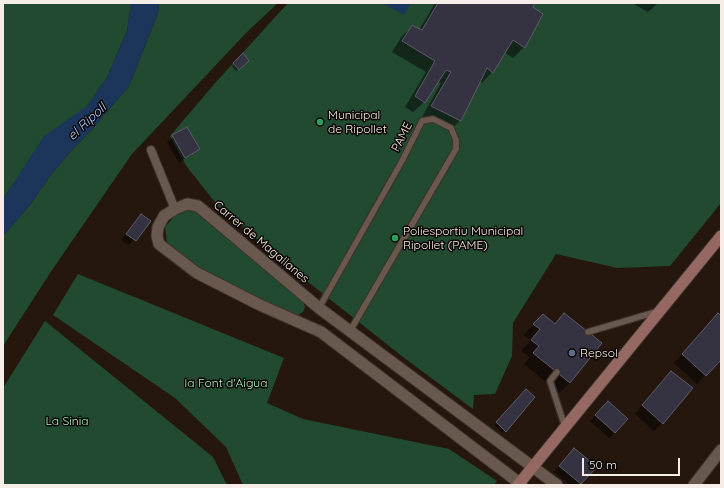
<!DOCTYPE html>
<style>
body{margin:0}
#map{position:relative;width:724px;height:488px;overflow:hidden;background:#25170e;font-family:Quicksand,sans-serif}
canvas{display:block}
.frame{position:absolute;inset:0;border:4px solid #f7ede7;pointer-events:none}
.scale{position:absolute;left:582px;top:458px;width:98px;height:18px;box-sizing:border-box;border:2px solid #f7ede7;border-top:0;padding-left:5px;font-size:12px;line-height:14px;white-space:nowrap;color:#f7ede7;-webkit-text-stroke:3px #0a0503;paint-order:stroke}
</style>
<div id="map">
<canvas width="724" height="488"></canvas>
<div class="frame"></div>
<div class="scale">50 m</div>
</div>
<script>
const ctx = document.querySelector('canvas').getContext('2d');
ctx.lineJoin = 'round';
function fill(path, color) {
  ctx.fillStyle = color;
  ctx.fill(path, 'evenodd');
}
function poly(rows) {
  const path = new Path2D();
  for (const r of rows) {
    path.moveTo(r[0], r[1]);
    for (let i = 2; i < r.length; i += 2) path.lineTo(r[i], r[i + 1]);
  }
  return path;
}
function stroke(path, color, width, dash) {
  ctx.strokeStyle = color;
  ctx.lineWidth = width;
  ctx.lineCap = dash ? 'butt' : 'round';
  ctx.setLineDash(dash || []);
  ctx.stroke(path);
}
function label(font, color, halo, rows, align = 'center') {
  ctx.font = font + ' Quicksand,sans-serif';
  ctx.lineWidth = 3;
  ctx.setLineDash([]);
  ctx.textBaseline = 'middle';
  ctx.strokeStyle = halo;
  ctx.fillStyle = color;
  for (const [text, x, y, turn = 0] of rows) {
    ctx.save();
    ctx.translate(x, y);
    ctx.rotate((+turn || 0) * Math.PI / 180);
    ctx.textAlign = isNaN(turn) ? turn : align;
    if (halo) ctx.strokeText(text, 0, 0);
    ctx.fillText(text, 0, 0);
    ctx.restore();
  }
}
fill(poly([
 [3,3,131,3,127,31,107,77,87,106,22,171,3,199],
 [159,3,278,3,246,33,132,154,52,270,3,346,3,236,30,205,50,176,70,152,95,126,129,86,158,13],
 [288,3,721,3,721,203,670,266,617,268,556,254,513,323,512,356,495,394,474,395,473,409,403,357,298,274,218,206,187,167,170,136,216,82],
 [190,210,198,212,303,301,305,307,303,312,298,315,291,314,200,268,174,251,167,242,165,227,179,211],
 [78,274,284,358,267,403,303,419,449,449,497,481,494,485,243,485,226,447,175,398,53,315],
 [45,321,213,457,227,485,3,485,3,388]
]), '#224a30');
fill(poly([
 [131,3,159,3,159,5,158,13,129,86,95,126,70,152,50,176,30,205,3,236,3,199,44,136,87,106,107,77,127,31],
 [382,3,411,3,404,15]
]), '#1b365a');
fill(poly([
 [435,3,533,3,531,7,542,15,524,47,513,58,504,52,492,72,482,83,479,81,460,120,450,131,422,117,441,83,437,81,424,102,413,112,405,107,426,72,392,52,402,36,413,26,419,30],
 [632,3,658,3,648,12],
 [243,55,247,61,236,71,232,66],
 [186,128,199,148,179,163,167,142],
 [141,215,150,221,129,245,121,240],
 [543,315,554,325,564,315,570,383,559,393,524,364,530,357,521,351,531,340,523,335],
 [718,315,721,317,721,359,697,384,674,363],
 [663,380,662,423,654,431,635,414],
 [526,391,505,431,503,433,494,425],
 [608,403,615,432,609,438,590,421],
 [569,455,595,467,579,485,570,485,554,472]
]), '#0007');
const building = poly([
 [438,3,535,3,533,7,543,14,525,48,513,40,493,73,487,68,461,121,431,106,451,72,446,70,425,103,415,96,435,61,402,41,412,25,422,30,438,3],
 [243,53,249,61,239,70,233,63,243,53],
 [187,127,200,149,185,158,172,135,187,127],
 [141,214,151,221,136,241,126,234,141,214],
 [564,313,602,343,570,383,533,353,539,346,531,340,540,329,533,324,543,314,555,324,564,313],
 [718,313,721,316,721,360,706,376,682,354,718,313],
 [671,371,693,388,663,424,642,405,671,371],
 [526,389,535,397,506,432,496,422,526,389],
 [608,401,628,419,615,433,595,415,608,401],
 [574,448,597,467,581,484,559,466,574,448]
]);
fill(building, '#353242');
stroke(building, '#5d5a6b', 1);
const service = poly([
 [319,308,402,161,422,121,433,119,451,128,456,140,456,149,350,331],
 [588,332,659,311],
 [557,372,550,381,565,427]
]);
const pedestrian = poly([
 [151,150,175,209]
]);
const minor = poly([
 [522,485,321,332,260,305,197,273,159,244,157,236,158,227,164,216,175,209,187,204,198,206,319,308,557,485],
 [694,485,721,450]
]);
const secondary = poly([
 [518,485,721,236]
]);
stroke(service, '#3d332e', 8);
stroke(pedestrian, '#3d332e', 10);
stroke(minor, '#3d332e', 13);
stroke(secondary, '#3d332e', 13);
stroke(service, '#69584d', 5.5);
stroke(pedestrian, '#69584d', 8);
stroke(minor, '#69584d', 11);
stroke(secondary, '#956862', 11);
for (const [x, y, r, color] of [
 [320,122,4,"#2e9e5b"],
 [395,238,4,"#2e9e5b"],
 [572,353,4,"#5c6f8a"]
]) {
  const dot = new Path2D();
  dot.arc(x, y, r, 0, 2 * Math.PI);
  ctx.fillStyle = color;
  ctx.fill(dot);
  stroke(dot, '#0a0503', 1.5);
}
label('12px', '#f7ede7', '#0a0503', [
 ["Municipal",328,115],
 ["de Ripollet",328,129],
 ["Poliesportiu Municipal",403,231],
 ["Ripollet (PAME)",403,245],
 ["Repsol",580,353]
], 'left');
label('12px', '#f7ede7', '#0a0503', [
 ["PAME",402,137,-63],
 ["Carrer de Magallanes",261,242,40]
]);
label('12px', '#a7f1bd', '#0a0503', [
 ["la Font d'Aigua",226,383],
 ["La Sinia",67,421]
]);
label('italic 13px', '#a5cbfe', '#0a0503', [
 ["el Ripoll",87,122,-43]
]);
</script>
